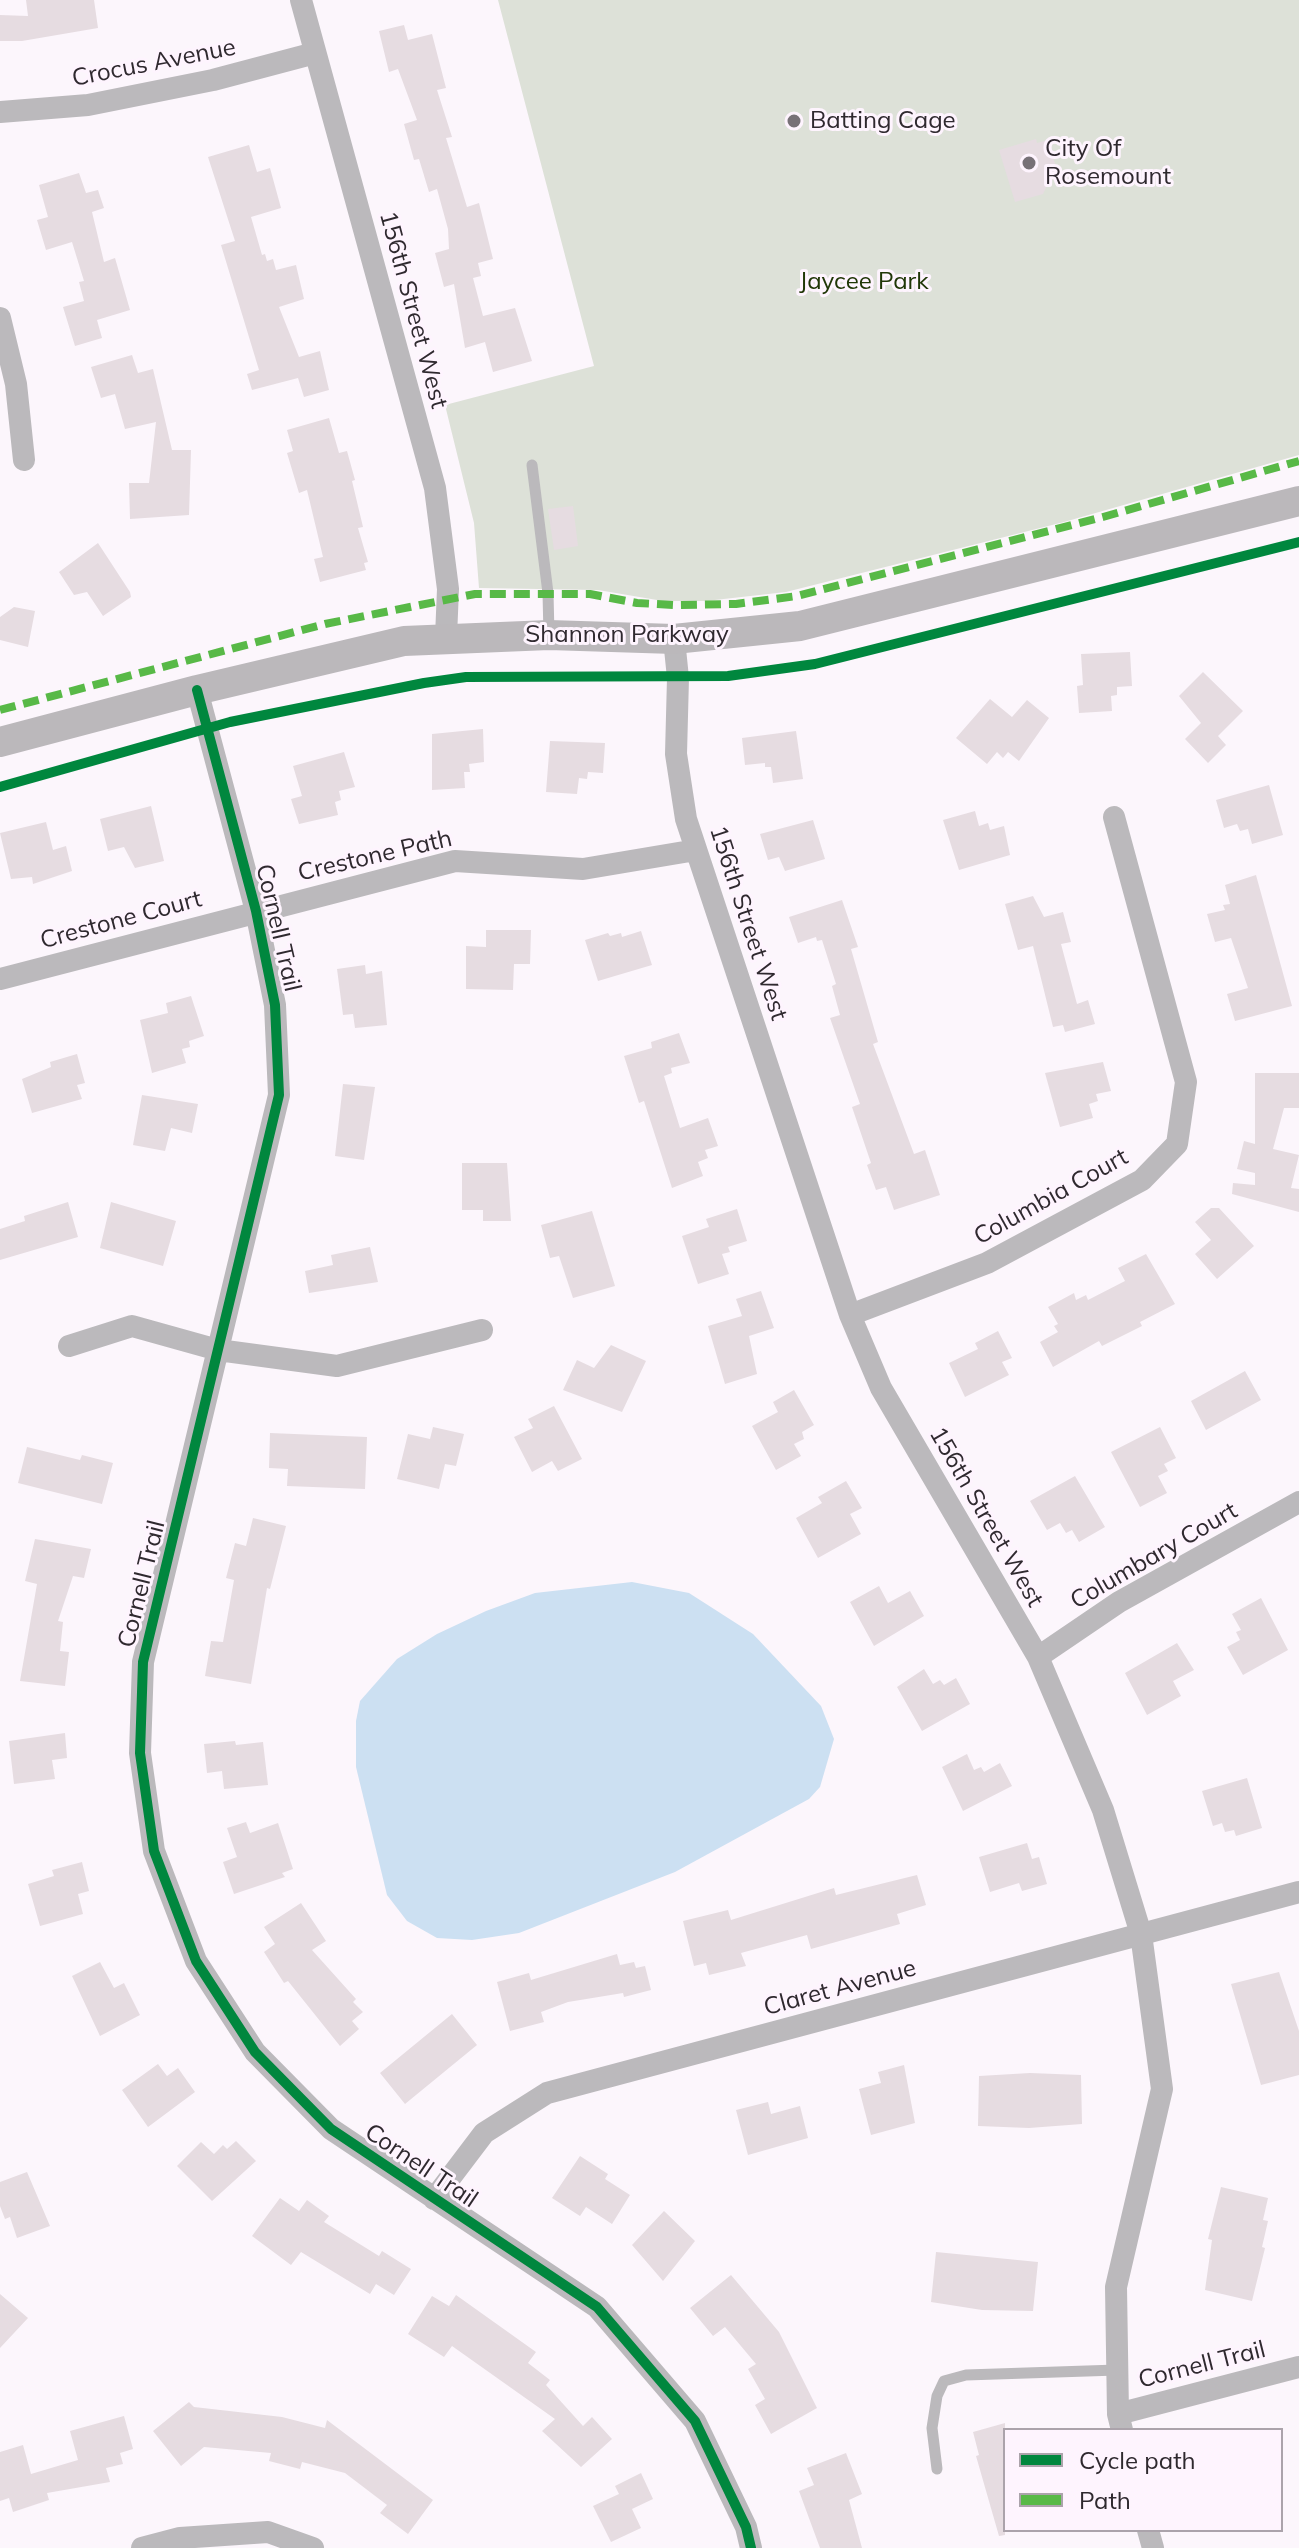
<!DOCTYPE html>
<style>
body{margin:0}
#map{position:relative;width:1299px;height:2548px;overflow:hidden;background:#fcf6fc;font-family:Mulish,sans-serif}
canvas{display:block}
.legend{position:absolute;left:1003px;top:2428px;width:280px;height:104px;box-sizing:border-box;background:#fef4fe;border:2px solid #aba3ab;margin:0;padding:10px 14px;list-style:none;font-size:24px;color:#2f292f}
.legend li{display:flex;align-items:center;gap:16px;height:40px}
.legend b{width:40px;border:2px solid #aba3ab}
</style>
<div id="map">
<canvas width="1299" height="2548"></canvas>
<ul class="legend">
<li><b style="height:10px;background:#00873e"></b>Cycle path</li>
<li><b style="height:10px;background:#58b947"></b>Path</li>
</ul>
</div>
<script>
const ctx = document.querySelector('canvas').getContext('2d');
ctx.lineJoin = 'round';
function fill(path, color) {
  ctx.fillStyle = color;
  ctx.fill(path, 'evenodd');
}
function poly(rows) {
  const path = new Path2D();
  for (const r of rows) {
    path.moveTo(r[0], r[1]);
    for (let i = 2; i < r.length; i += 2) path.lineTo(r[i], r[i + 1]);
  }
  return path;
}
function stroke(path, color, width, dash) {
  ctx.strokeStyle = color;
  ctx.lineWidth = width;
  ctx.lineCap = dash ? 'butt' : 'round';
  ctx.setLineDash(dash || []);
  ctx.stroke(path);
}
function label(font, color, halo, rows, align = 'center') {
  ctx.font = font + ' Mulish,sans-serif';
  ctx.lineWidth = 6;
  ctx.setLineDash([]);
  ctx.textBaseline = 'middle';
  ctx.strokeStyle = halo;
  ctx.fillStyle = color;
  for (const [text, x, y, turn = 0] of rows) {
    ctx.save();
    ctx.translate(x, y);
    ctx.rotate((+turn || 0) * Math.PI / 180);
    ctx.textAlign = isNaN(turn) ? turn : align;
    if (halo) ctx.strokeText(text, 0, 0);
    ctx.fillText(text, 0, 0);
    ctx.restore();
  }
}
fill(poly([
 [498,0,1299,0,1299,455,1064,522,786,592,706,601,663,601,598,590,479,588,474,523,445,405,594,366]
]), '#dde1d8');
fill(poly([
 [632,1582,689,1593,753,1634,821,1706,834,1739,820,1787,809,1799,675,1872,519,1933,472,1940,437,1938,407,1921,387,1895,356,1767,356,1721,360,1701,397,1659,437,1634,486,1611,535,1593]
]), '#cce0f2');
fill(poly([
 [26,0,94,0,98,28,22,41,0,41,0,15,28,16],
 [404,25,408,40,432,34,446,88,437,90,452,137,446,138,467,207,479,203,493,259,478,263,481,276,473,278,483,316,515,308,532,361,493,372,485,342,465,348,454,284,444,287,435,253,449,249,448,229,437,189,429,192,419,159,414,160,404,124,417,120,398,69,389,72,379,31],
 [1036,139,1037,143,1048,140,1059,177,1050,179,1043,194,1015,202,999,150],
 [249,145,257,172,270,168,281,208,251,217,262,255,265,254,267,261,273,259,276,270,296,265,304,299,279,307,299,357,320,351,329,390,304,397,298,378,252,390,247,374,259,370,221,245,235,241,208,157],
 [79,173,86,193,98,190,104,208,92,212,104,262,115,258,130,310,97,320,102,338,75,346,63,307,84,301,79,282,84,281,72,242,46,250,37,220,48,217,39,185],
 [132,355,138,373,153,369,172,450,191,450,189,515,130,519,129,483,149,483,156,422,125,429,115,394,101,398,91,367],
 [329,418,339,453,347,451,355,480,352,481,363,527,358,528,368,562,364,563,366,570,320,582,314,559,323,557,307,490,299,493,287,453,293,451,287,430],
 [573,506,578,546,554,550,548,509],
 [98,543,130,592,131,597,103,616,87,592,74,595,59,572],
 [14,607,35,611,28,647,0,640,0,617],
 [1130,652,1132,686,1117,687,1117,695,1111,696,1112,711,1079,713,1077,686,1083,685,1081,654],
 [1203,672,1243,711,1218,736,1226,745,1208,763,1185,739,1201,723,1179,696],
 [990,699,1012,717,1027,700,1049,718,1019,761,1008,752,1003,758,997,752,987,764,956,738],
 [483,729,484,762,469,764,470,772,464,772,465,788,432,790,432,734],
 [796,731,803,779,773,783,771,767,765,767,765,763,745,765,742,738],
 [550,741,605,743,603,773,588,772,587,779,579,778,577,794,546,792],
 [344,752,355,787,339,791,341,800,335,802,338,815,299,824,291,799,302,796,293,766],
 [1269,785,1283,835,1252,844,1248,829,1240,831,1237,824,1224,828,1216,800],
 [151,806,164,861,135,868,124,847,108,851,100,819],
 [975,811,979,826,988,823,990,830,1004,826,1010,855,959,870,943,820],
 [813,820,825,859,785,871,779,857,768,860,760,834],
 [46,822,53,850,66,846,72,871,33,884,32,877,11,879,0,833],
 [1256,875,1292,1006,1235,1021,1227,994,1248,988,1231,938,1215,942,1207,914,1225,910,1223,905,1230,904,1225,885],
 [1033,896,1044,917,1063,912,1071,942,1061,944,1077,1004,1088,1000,1095,1024,1065,1032,1063,1025,1053,1027,1033,946,1018,950,1005,904],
 [842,900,858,947,851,949,878,1042,873,1044,914,1154,925,1150,940,1195,894,1210,886,1187,876,1190,867,1165,871,1163,852,1107,860,1104,830,1018,840,1015,832,986,836,984,822,940,817,941,816,937,798,943,789,917],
 [486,930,531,930,530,964,514,964,513,990,466,989,466,946,486,947],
 [641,931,652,965,598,981,585,940,608,933,610,936,621,933,622,937],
 [365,965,366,974,382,971,387,1025,355,1028,353,1014,343,1015,337,969],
 [191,996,204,1036,189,1041,190,1047,182,1049,186,1063,152,1073,140,1020,168,1013,166,1003],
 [679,1033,690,1063,671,1068,672,1073,664,1076,680,1128,708,1118,718,1146,705,1150,708,1158,698,1162,703,1176,672,1188,644,1101,639,1103,624,1056,652,1048,651,1042],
 [77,1054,85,1083,77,1085,82,1099,32,1113,22,1079,51,1067,50,1062],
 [1103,1062,1111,1091,1096,1094,1098,1101,1089,1104,1093,1118,1060,1127,1045,1073],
 [1255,1073,1299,1073,1299,1108,1284,1108,1273,1149,1299,1155,1291,1188,1299,1189,1299,1212,1232,1194,1233,1183,1255,1185,1255,1173,1237,1169,1244,1141,1255,1144],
 [343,1084,375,1087,364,1160,335,1156],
 [142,1095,198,1104,192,1133,171,1128,165,1151,133,1145],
 [462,1163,507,1163,511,1221,483,1221,483,1210,462,1210],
 [68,1202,78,1237,0,1260,0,1229,25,1221,24,1216],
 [111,1202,176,1221,163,1266,100,1248],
 [1211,1208,1219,1208,1254,1246,1217,1279,1195,1254,1211,1240,1195,1222],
 [737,1209,747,1241,728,1247,730,1252,722,1254,729,1274,698,1284,682,1236,709,1227,706,1219],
 [592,1211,615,1286,573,1298,559,1256,550,1258,541,1225],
 [370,1247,378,1282,309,1293,305,1271,333,1265,331,1255],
 [1146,1254,1175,1304,1140,1322,1142,1326,1102,1346,1099,1341,1053,1367,1040,1342,1058,1332,1054,1326,1058,1324,1048,1307,1074,1293,1076,1300,1086,1295,1088,1300,1125,1281,1118,1268],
 [761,1291,774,1328,749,1336,757,1374,725,1384,708,1326,742,1316,736,1299],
 [998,1331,1012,1358,1002,1362,1009,1375,965,1397,949,1363,978,1349,975,1343],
 [611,1345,646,1361,622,1412,563,1390,577,1360,594,1368],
 [1245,1371,1261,1400,1206,1430,1191,1401],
 [794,1390,814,1425,802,1432,804,1439,794,1444,801,1456,776,1470,752,1426,778,1412,773,1402],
 [554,1406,582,1459,558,1471,552,1461,532,1472,514,1437,533,1428,528,1419],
 [433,1427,464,1434,456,1466,445,1464,439,1489,397,1479,408,1434,430,1439],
 [1160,1427,1176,1458,1164,1464,1168,1471,1158,1476,1167,1493,1140,1507,1111,1452],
 [270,1433,367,1437,365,1489,287,1486,288,1469,269,1468],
 [27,1447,80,1460,82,1455,113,1463,102,1504,18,1483],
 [1075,1476,1105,1527,1079,1542,1072,1530,1066,1533,1060,1523,1047,1530,1030,1501],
 [846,1481,862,1508,850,1514,861,1534,818,1558,796,1518,822,1503,818,1497],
 [253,1518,286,1526,270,1589,267,1588,251,1684,205,1676,211,1641,223,1642,234,1580,226,1578,235,1543,246,1546],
 [35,1539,91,1549,84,1578,73,1576,58,1621,63,1622,60,1651,69,1652,65,1686,20,1681,37,1584,25,1581],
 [879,1586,888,1603,910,1591,924,1616,874,1646,850,1602],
 [1261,1598,1288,1650,1243,1675,1227,1647,1240,1640,1236,1632,1241,1630,1232,1614],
 [1177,1643,1194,1670,1173,1681,1181,1696,1147,1715,1125,1673],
 [924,1669,933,1684,940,1680,944,1685,956,1678,970,1704,922,1731,897,1687],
 [65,1733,67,1758,52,1760,55,1779,14,1784,9,1741],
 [235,1741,236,1745,263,1742,268,1785,224,1789,222,1771,207,1773,204,1744],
 [967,1754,974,1770,981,1767,984,1772,1000,1763,1012,1786,963,1811,942,1767],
 [1247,1778,1262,1828,1236,1836,1234,1830,1225,1832,1222,1823,1213,1826,1202,1791],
 [246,1822,250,1833,278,1823,293,1869,282,1873,285,1877,234,1894,223,1862,237,1857,227,1828],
 [1027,1843,1032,1859,1039,1857,1047,1884,1022,1891,1019,1883,990,1892,979,1857],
 [82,1862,89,1891,78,1894,83,1914,40,1926,28,1884,54,1876,52,1870],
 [917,1875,926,1905,897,1914,900,1924,811,1949,807,1935,741,1953,746,1966,709,1975,706,1963,694,1966,683,1921,728,1910,731,1920,834,1888,836,1895],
 [301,1903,326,1941,312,1950,356,1999,353,2002,363,2012,352,2021,359,2029,340,2046,288,1981,284,1983,264,1952,275,1944,264,1927],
 [617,1954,620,1965,634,1962,636,1968,645,1966,651,1990,624,1997,623,1993,568,2002,541,2012,544,2022,510,2031,497,1982,529,1973,531,1980],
 [100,1962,114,1988,124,1983,140,2015,100,2036,72,1976],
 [1279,1972,1299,2031,1299,2075,1261,2085,1231,1984],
 [452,2014,477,2045,405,2104,380,2073],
 [158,2064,167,2076,178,2068,195,2092,148,2127,122,2090],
 [904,2065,915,2123,871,2135,859,2089,881,2083,878,2072],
 [1030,2073,1081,2075,1082,2124,1029,2128,978,2126,979,2076],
 [768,2102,771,2114,800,2106,808,2138,748,2155,736,2110],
 [236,2141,256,2161,212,2201,177,2166,201,2142,214,2154,223,2145,227,2149],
 [580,2156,608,2174,605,2179,630,2195,612,2224,586,2207,580,2216,552,2198],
 [27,2172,50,2226,17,2238,10,2217,5,2219,0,2206,0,2182],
 [1221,2187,1268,2198,1263,2220,1268,2221,1262,2247,1265,2248,1252,2301,1205,2290,1212,2240,1208,2239],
 [280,2198,299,2211,307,2200,329,2216,324,2222,379,2256,382,2251,411,2269,394,2295,376,2284,370,2294,301,2252,291,2265,252,2236],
 [664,2211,695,2241,663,2281,632,2245],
 [936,2252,1038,2262,1033,2311,982,2310,931,2302],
 [731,2275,779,2332,817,2408,771,2434,755,2405,765,2399,748,2369,756,2364,725,2327,713,2336,690,2308],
 [0,2294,28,2318,0,2348],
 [456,2295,536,2352,528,2363,550,2380,546,2385,583,2426,592,2417,612,2439,581,2467,542,2431,555,2419,452,2346,444,2357,408,2334,432,2296,449,2306],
 [189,2402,194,2407,282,2417,325,2428,327,2420,433,2500,408,2534,380,2513,387,2505,345,2473,302,2462,300,2469,269,2461,271,2453,204,2447,181,2466,153,2431],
 [124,2416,133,2449,120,2453,123,2464,106,2468,110,2482,47,2493,49,2500,13,2512,9,2498,0,2501,0,2452,23,2445,31,2474,78,2460,70,2431],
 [1005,2423,1005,2535,999,2536,976,2456,979,2455,973,2432],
 [846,2453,862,2494,849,2500,862,2548,820,2548,799,2491,814,2485,807,2468],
 [641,2473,653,2499,632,2509,641,2528,611,2542,593,2506,619,2494,615,2486]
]), '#e6dce1');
stroke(poly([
 [532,465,548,593,549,635],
 [937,2469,932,2428,937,2396,944,2381,966,2375,1117,2370]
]), '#bbb9bc', 11);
stroke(poly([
 [301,0,435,488,448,589,446,637],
 [0,112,88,105,213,80,315,53],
 [0,318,16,384,24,460],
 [674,639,678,678,676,754,686,819,850,1315,881,1388,1038,1657,1103,1810,1141,1934,1162,2089,1116,2287,1118,2414,1122,2430],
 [197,690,256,911,275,1005,279,1095,143,1662,140,1753,154,1851,196,1961,255,2052,331,2129,597,2307,695,2421,746,2527,751,2548],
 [0,979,455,861,583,869,696,850],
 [850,1315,987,1263,1142,1180,1177,1144,1186,1082,1114,817],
 [69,1346,132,1326,218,1350,337,1366,482,1330],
 [1038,1657,1119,1602,1299,1502],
 [434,2199,484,2133,547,2093,1299,1892],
 [1118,2414,1299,2367],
 [1148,2530,1153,2548],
 [142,2548,180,2538,268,2532,313,2548]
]), '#bbb9bc', 22);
stroke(poly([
 [0,742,197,690,404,641,549,635,674,639,800,626,1299,501]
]), '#bbb8bb', 30);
stroke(poly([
 [0,710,325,624,475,594,590,594,637,603,675,605,736,604,797,596,1103,517,1299,461]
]), '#58b947', 8, [16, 8]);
stroke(poly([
 [197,690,256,911,275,1005,279,1095,143,1662,140,1753,154,1851,196,1961,255,2052,331,2129,597,2307,695,2421,746,2527,751,2548],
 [0,787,230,722,424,683,466,677,728,676,815,664,1299,542]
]), '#00873e', 10);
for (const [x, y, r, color] of [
 [794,121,8,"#777177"],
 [1029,163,8,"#777177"]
]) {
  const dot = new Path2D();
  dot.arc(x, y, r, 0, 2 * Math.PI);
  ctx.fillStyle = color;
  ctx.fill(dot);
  stroke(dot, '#fef4fe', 3);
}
label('24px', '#2f292f', '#fef4fe', [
 ["Crocus Avenue",154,63,-11],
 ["156th Street West",413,310,75],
 ["Shannon Parkway",627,635],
 ["Crestone Path",375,856,-13],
 ["Crestone Court",121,920,-15],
 ["156th Street West",748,923,72],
 ["Cornell Trail",278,928,77],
 ["Columbia Court",1051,1197,-29],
 ["156th Street West",986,1517,60],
 ["Columbary Court",1154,1556,-30],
 ["Cornell Trail",142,1584,-76],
 ["Claret Avenue",840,1988,-15],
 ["Cornell Trail",421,2166,34],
 ["Cornell Trail",1202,2365,-14]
]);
label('24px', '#2f292f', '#fef4fe', [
 ["Batting Cage",810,121],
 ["City Of",1045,149],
 ["Rosemount",1045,177]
], 'left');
label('24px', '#203707', '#fef4fe', [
 ["Jaycee Park",864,282]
]);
</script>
